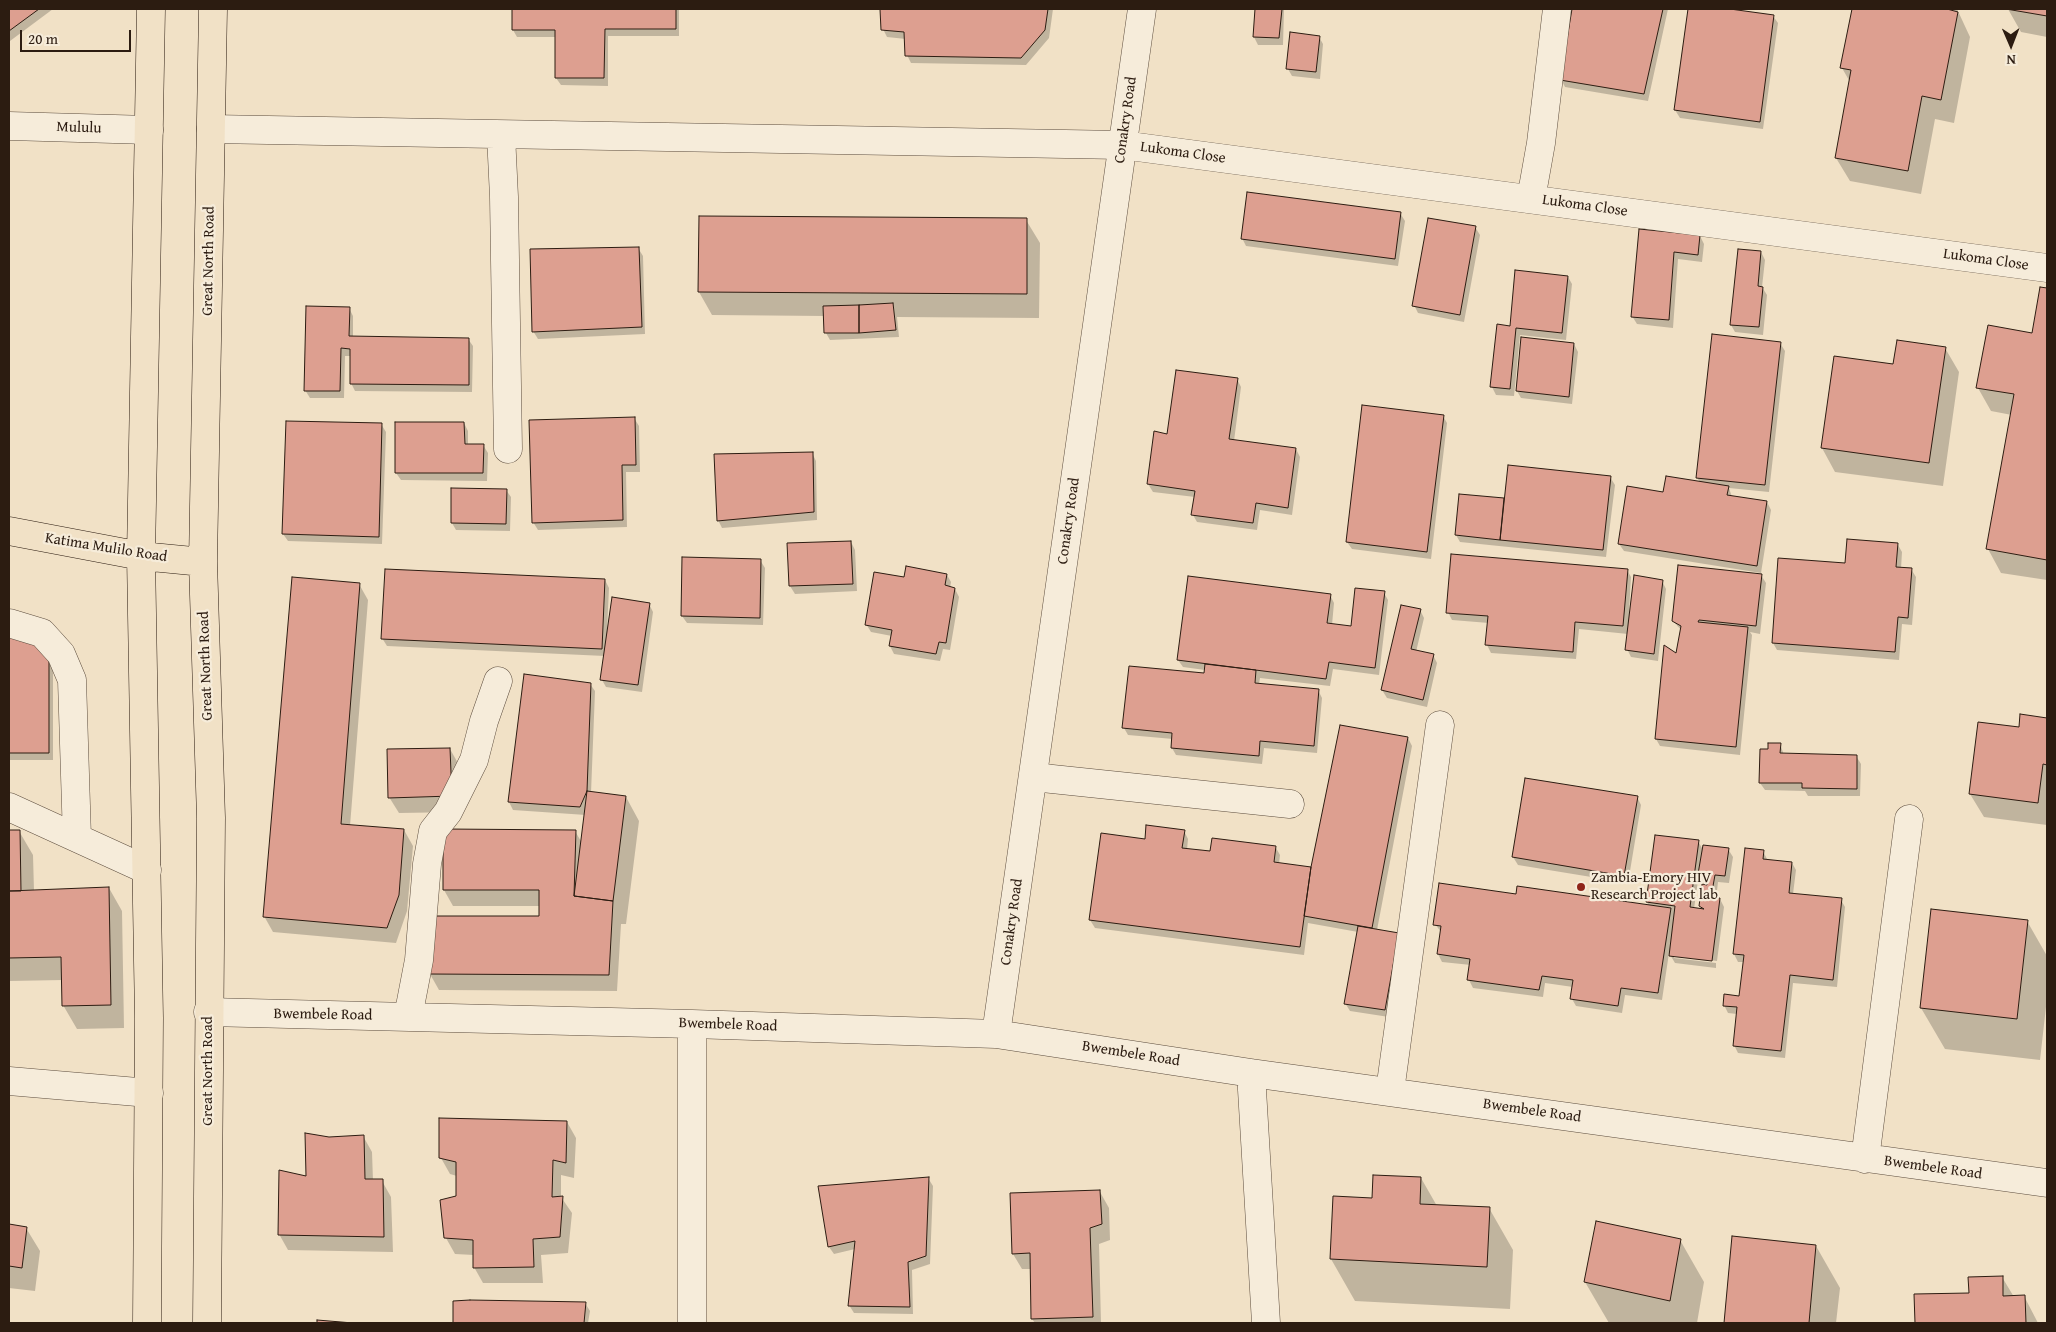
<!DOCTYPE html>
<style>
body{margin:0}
#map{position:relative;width:2056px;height:1332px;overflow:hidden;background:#f1e1c6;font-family:"Gentium Book Plus",serif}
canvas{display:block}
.frame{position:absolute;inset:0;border:10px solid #2c1c11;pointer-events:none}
.north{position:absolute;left:1986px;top:20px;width:50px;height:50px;-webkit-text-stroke:4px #f6ecda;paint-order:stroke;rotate:179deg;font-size:14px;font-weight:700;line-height:20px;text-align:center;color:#2c1c11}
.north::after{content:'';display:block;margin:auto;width:18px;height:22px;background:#2c1c11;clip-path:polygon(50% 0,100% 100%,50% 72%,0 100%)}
.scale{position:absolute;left:20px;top:30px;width:111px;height:22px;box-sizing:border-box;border:2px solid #2c1c11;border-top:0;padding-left:6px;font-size:15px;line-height:18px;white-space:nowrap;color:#2c1c11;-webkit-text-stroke:4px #f6ecda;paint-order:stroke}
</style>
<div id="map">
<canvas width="2056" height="1332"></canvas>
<div class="frame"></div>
<div class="north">N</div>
<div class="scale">20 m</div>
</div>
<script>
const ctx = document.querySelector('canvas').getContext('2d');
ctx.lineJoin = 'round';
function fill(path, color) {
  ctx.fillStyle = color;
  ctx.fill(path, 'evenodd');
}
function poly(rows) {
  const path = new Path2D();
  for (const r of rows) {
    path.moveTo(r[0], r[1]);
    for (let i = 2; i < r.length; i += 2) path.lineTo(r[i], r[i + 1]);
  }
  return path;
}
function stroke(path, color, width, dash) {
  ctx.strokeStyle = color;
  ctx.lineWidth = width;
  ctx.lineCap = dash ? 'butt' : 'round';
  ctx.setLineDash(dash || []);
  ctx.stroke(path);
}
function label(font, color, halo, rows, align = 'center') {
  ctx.font = font + ' "Gentium Book Plus",serif';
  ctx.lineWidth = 4.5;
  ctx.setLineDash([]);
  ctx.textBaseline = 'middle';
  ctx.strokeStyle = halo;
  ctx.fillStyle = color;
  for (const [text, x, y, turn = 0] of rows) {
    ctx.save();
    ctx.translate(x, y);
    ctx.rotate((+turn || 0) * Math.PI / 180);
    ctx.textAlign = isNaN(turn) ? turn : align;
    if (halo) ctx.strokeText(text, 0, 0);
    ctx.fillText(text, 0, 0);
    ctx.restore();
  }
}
fill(poly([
 [9,9,53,9,10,41],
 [513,9,679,9,679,36,608,36,608,86,561,85,556,78,556,37,517,37,513,30],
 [882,9,1053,9,1049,38,1026,65,911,63,907,55,906,39,887,37,883,29],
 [1256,9,1284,9,1283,45,1258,45,1254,37],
 [1573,9,1668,9,1648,101,1565,87,1561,79],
 [1690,9,1721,9,1773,16,1778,23,1763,129,1680,118,1675,110],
 [1853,9,1957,9,1970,37,1954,123,1935,119,1921,194,1850,181,1836,158,1850,82,1842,68],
 [2008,9,2047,9,2047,37,2021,32],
 [1319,37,1323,44,1320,79,1292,76,1288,69],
 [1400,213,1405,221,1398,266,1246,246,1242,238],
 [1026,220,1040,243,1039,318,897,317,899,337,830,340,826,333,825,316,712,315,699,292],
 [1475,227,1480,235,1464,322,1418,313,1414,305],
 [1640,231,1700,236,1704,244,1702,262,1678,259,1673,328,1637,324,1632,316],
 [638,248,643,256,645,334,538,339,533,331],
 [1761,252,1765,260,1762,287,1767,295,1763,335,1735,332,1731,325],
 [1568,277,1572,284,1566,340,1520,335,1514,396,1496,395,1492,387,1511,327],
 [2041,288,2047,289,2047,580,2001,573,1988,549,2012,415,1991,411,1978,388,2033,334],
 [349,308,353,316,353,337,468,339,473,346,472,392,355,391,351,383,351,356,345,356,344,398,310,398,305,390],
 [1780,343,1785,351,1769,492,1729,488,1732,497,1767,502,1771,510,1761,573,1624,551,1619,544,1664,493,1700,483,1697,477],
 [1574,344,1578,352,1572,404,1521,398,1517,391],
 [1945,348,1959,372,1943,486,1835,472,1822,448,1894,366],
 [1237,379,1241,387,1234,441,1296,449,1300,457,1292,515,1260,510,1257,530,1197,522,1193,515,1195,497,1153,492,1148,484,1168,435],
 [1443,416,1447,423,1431,559,1352,549,1347,542],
 [634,418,639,426,640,472,626,472,627,527,538,530,533,522],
 [464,423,468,431,468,445,483,445,488,453,487,481,401,480,396,473],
 [381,424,386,432,382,544,288,541,283,534],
 [812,453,816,461,817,520,722,528,718,520],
 [1610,477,1615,485,1606,557,1460,542,1456,535,1460,495,1506,499],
 [506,490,511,497,510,531,456,530,452,523],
 [851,542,855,550,857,591,795,594,790,586,788,544],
 [1898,545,1902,552,1901,569,1911,569,1916,577,1912,625,1902,624,1899,660,1777,650,1773,643,1847,564],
 [760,560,765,568,763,625,687,623,682,616],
 [1627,570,1631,577,1629,612,1662,581,1666,589,1658,661,1631,657,1627,649,1628,634,1579,629,1576,659,1491,653,1487,645,1489,623,1452,620,1448,612],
 [947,575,951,582,950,588,955,589,959,597,950,650,943,649,940,661,894,654,890,646,892,636,871,632,866,624,905,578],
 [1761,575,1766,583,1760,634,1750,632,1752,635,1740,755,1660,746,1656,739,1682,631,1673,621],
 [605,580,609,588,607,631,649,604,653,612,642,692,606,687,602,680,605,656,387,646,382,638],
 [359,584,368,600,350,826,404,830,413,846,407,911,396,943,273,932,264,916],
 [1384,593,1388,600,1379,675,1333,669,1330,686,1260,678,1259,684,1318,690,1322,698,1317,753,1264,748,1262,764,1176,755,1172,748,1173,739,1128,735,1124,728,1205,675,1205,670,1183,667,1178,660,1330,595,1334,603,1332,625,1352,627],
 [1420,610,1424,618,1416,652,1433,655,1437,663,1427,707,1387,698,1382,690],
 [9,624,53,632,53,760,9,760],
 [590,684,595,691,591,793,626,797,639,821,626,924,621,924,617,991,439,990,430,974,540,917,540,906,453,906,444,890,575,831,582,843,586,815,513,810,509,802],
 [2021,715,2047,719,2047,825,1984,817,1970,794,2020,728],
 [1408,738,1412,746,1377,930,1398,934,1389,1017,1350,1011,1345,1003,1358,932,1308,923,1304,955,1095,928,1090,920,1146,840,1184,831,1188,839,1187,850,1212,853,1276,848,1280,855,1279,864,1312,868],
 [1780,744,1784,755,1856,756,1861,764,1860,796,1808,796,1805,791,1765,790,1760,783,1769,751],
 [450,749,459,765,460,812,399,813,389,797],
 [1637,797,1641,805,1628,883,1518,865,1513,857],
 [9,831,19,831,33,855,34,891,109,888,122,911,124,1028,77,1029,63,1005,63,980,9,981],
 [1656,836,1698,841,1703,850,1728,849,1733,857,1729,883,1718,882,1716,899,1720,899,1724,907,1717,961,1674,955,1674,958,1716,963,1716,968,1675,963,1669,953,1662,1000,1625,995,1622,1013,1576,1006,1572,999,1573,987,1545,983,1543,997,1473,988,1469,980,1471,965,1442,962,1438,954,1441,932,1435,924,1517,895,1649,906,1647,902],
 [1699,873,1704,882,1708,882,1700,906,1702,910,1694,909],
 [1763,851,1768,861,1792,863,1796,870,1793,894,1841,900,1845,907,1837,987,1793,983,1785,1058,1738,1053,1734,1045,1737,1014,1728,1013,1724,1005,1741,997,1744,962,1738,962,1734,954],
 [2027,921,2047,956,2047,998,2040,1060,1945,1049,1921,1008],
 [567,1122,576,1138,574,1178,561,1175,561,1197,572,1213,568,1253,541,1255,543,1283,483,1283,474,1267,474,1255,455,1254,446,1238,458,1197,457,1176,450,1174,441,1158],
 [363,1136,372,1152,373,1181,382,1181,391,1197,393,1252,288,1250,279,1234,329,1138],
 [928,1178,933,1186,930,1264,912,1270,913,1314,854,1313,849,1305,855,1249,834,1254,829,1247,820,1187],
 [1421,1178,1437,1206,1489,1208,1513,1250,1510,1309,1355,1301,1331,1259,1334,1198,1373,1199],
 [1100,1192,1109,1208,1110,1240,1099,1244,1101,1323,1035,1323,1032,1319,1031,1269,1022,1269,1013,1254],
 [9,1226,26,1228,40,1251,35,1291,9,1288],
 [1733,1238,1816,1246,1840,1288,1836,1323,1725,1323],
 [1680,1240,1704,1282,1697,1323,1609,1323,1585,1282],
 [2002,1277,2014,1297,2024,1296,2038,1323,1916,1323,1915,1296,1970,1294],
 [455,1303,585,1303,590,1311,588,1323,455,1323]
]), '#0003');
const building = poly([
 [9,9,39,9,9,31,9,9],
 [512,9,676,9,676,29,605,29,604,78,555,78,555,30,512,30,512,9],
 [880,9,1048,9,1045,30,1021,58,905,56,904,32,881,30,880,9],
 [1255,9,1282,9,1279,38,1253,37,1255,9],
 [1572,9,1663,9,1644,94,1560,80,1572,9],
 [1688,9,1730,9,1774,15,1760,122,1674,110,1688,9],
 [1852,9,1947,9,1958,12,1941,100,1922,96,1908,171,1835,158,1851,70,1840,68,1852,9],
 [2006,9,2047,9,2047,16,2006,9],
 [1290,32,1320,36,1316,72,1286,69,1290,32],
 [1247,192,1401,212,1395,259,1241,239,1247,192],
 [699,216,1027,218,1027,294,698,292,699,216],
 [1428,218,1476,226,1460,315,1412,306,1428,218],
 [1639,229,1700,235,1698,255,1674,252,1669,320,1631,317,1639,229],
 [639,247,642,327,532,332,530,249,639,247],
 [1738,249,1761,251,1758,286,1763,287,1759,327,1730,325,1738,249],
 [1515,270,1568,276,1562,333,1516,328,1510,389,1490,387,1497,324,1510,326,1515,270],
 [2040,287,2047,288,2047,560,1986,549,2014,394,1976,388,1988,325,2032,333,2040,287],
 [893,303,896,330,859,333,859,305,893,303],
 [859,305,859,333,824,333,823,306,859,305],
 [306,306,350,307,349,336,469,338,469,385,350,384,350,349,341,348,340,391,304,391,306,306],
 [1712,334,1781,342,1765,485,1696,478,1712,334],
 [1521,337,1574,343,1569,397,1516,391,1521,337],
 [1897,340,1946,347,1929,463,1821,448,1834,356,1893,364,1897,340],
 [1176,370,1238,378,1229,439,1296,448,1288,508,1256,503,1253,523,1191,515,1195,491,1147,484,1154,431,1167,434,1176,370],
 [1362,405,1444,415,1427,552,1346,542,1362,405],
 [635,417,636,465,622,465,623,520,532,523,529,420,635,417],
 [286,421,382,423,379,537,282,534,286,421],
 [395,422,464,422,465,444,484,444,483,473,395,473,395,422],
 [813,452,814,512,717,521,714,454,813,452],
 [1508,465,1611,476,1603,550,1500,540,1508,465],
 [1666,476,1729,486,1727,495,1767,501,1757,566,1618,544,1627,486,1663,492,1666,476],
 [451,488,507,489,506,524,451,523,451,488],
 [1459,494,1504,498,1500,540,1455,535,1459,494],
 [1847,539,1898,543,1896,567,1912,568,1908,618,1898,617,1895,652,1772,643,1778,558,1845,563,1847,539],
 [851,541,853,584,789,586,787,543,851,541],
 [1451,554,1628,569,1623,626,1575,622,1573,652,1485,645,1488,616,1446,613,1451,554],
 [682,557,761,559,760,618,681,616,682,557],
 [1678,565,1762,574,1756,626,1699,620,1698,622,1748,627,1736,747,1655,739,1664,645,1676,653,1681,626,1672,621,1678,565],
 [906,566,947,574,945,585,955,588,946,643,939,642,936,654,889,646,892,630,865,625,874,572,904,577,906,566],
 [385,569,605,579,602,649,381,639,385,569],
 [1634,575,1663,580,1654,654,1625,650,1634,575],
 [1188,576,1331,594,1327,623,1351,626,1355,588,1385,591,1375,668,1329,662,1326,679,1177,660,1188,576],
 [292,577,360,583,341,824,404,829,399,895,387,928,263,917,292,577],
 [612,597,650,603,638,685,600,680,612,597],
 [1401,605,1421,609,1411,649,1434,654,1423,700,1381,690,1401,605],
 [9,622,49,623,49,753,9,753,9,622],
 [1205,664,1256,670,1255,683,1319,689,1314,746,1260,741,1259,756,1171,748,1172,733,1122,728,1129,666,1204,673,1205,664],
 [524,674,591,683,587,791,580,807,508,802,524,674],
 [2020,714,2047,718,2047,765,2043,764,2038,803,1969,794,1978,722,2019,727,2020,714],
 [1340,725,1408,737,1372,928,1304,916,1311,867,1340,725],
 [1768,743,1781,743,1780,753,1857,755,1857,789,1802,788,1802,783,1759,783,1760,749,1768,749,1768,743],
 [450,748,452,796,388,798,387,749,450,748],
 [1525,778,1638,796,1624,876,1512,857,1525,778],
 [587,791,626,796,613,901,574,896,587,791],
 [1146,825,1185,830,1182,848,1210,851,1212,838,1276,846,1274,862,1311,867,1300,947,1089,920,1101,833,1145,839,1146,825],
 [443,829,576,830,574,896,613,901,609,975,428,974,429,916,539,916,539,890,443,890,443,829],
 [9,830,20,830,21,891,9,891,9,830],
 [1655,835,1699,840,1690,907,1704,909,1699,906,1702,884,1707,885,1708,875,1698,874,1703,845,1729,848,1725,876,1715,875,1711,897,1720,898,1712,961,1669,956,1675,906,1646,902,1655,835],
 [1745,848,1764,850,1763,859,1792,862,1789,893,1842,898,1833,980,1790,975,1781,1051,1733,1046,1737,1007,1723,1006,1724,994,1739,996,1744,955,1733,954,1745,848],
 [1439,883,1516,894,1517,886,1671,908,1658,993,1621,988,1618,1006,1570,999,1573,980,1542,976,1539,990,1467,980,1470,959,1437,954,1441,926,1433,925,1439,883],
 [109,887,111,1005,62,1006,61,957,9,958,9,891,109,887],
 [1931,909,2028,920,2017,1019,1920,1008,1931,909],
 [1358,926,1399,933,1385,1010,1344,1004,1358,926],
 [439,1118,567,1121,566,1163,553,1160,552,1197,563,1196,560,1237,533,1239,534,1267,473,1268,473,1240,444,1238,440,1200,456,1196,456,1162,439,1158,439,1118],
 [305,1133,329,1137,364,1135,365,1179,383,1179,384,1237,278,1235,279,1170,306,1176,305,1133],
 [1373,1175,1421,1177,1420,1204,1490,1207,1487,1267,1330,1259,1333,1196,1372,1198,1373,1175],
 [929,1177,926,1256,908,1262,910,1307,848,1306,855,1241,828,1247,818,1186,929,1177],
 [1100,1190,1102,1224,1090,1228,1093,1317,1031,1319,1030,1253,1012,1254,1010,1193,1100,1190],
 [1596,1221,1681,1239,1670,1301,1584,1282,1596,1221],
 [9,1224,27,1227,22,1268,9,1266,9,1224],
 [1732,1236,1816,1245,1809,1323,1724,1323,1732,1236],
 [2003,1276,2003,1296,2025,1295,2026,1323,1915,1323,1914,1294,1969,1293,1968,1277,2003,1276],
 [470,1300,586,1302,584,1323,453,1323,453,1301,470,1300],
 [317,1320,353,1323,360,1323,317,1323,317,1320]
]);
fill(building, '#dd9f90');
stroke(building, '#2c1c11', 1);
const minor = poly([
 [9,126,149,130],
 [211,129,1122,145,2047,268],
 [501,135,504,197,508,449],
 [1531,199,1541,143,1557,9],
 [9,623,42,633,61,654,72,680,77,838],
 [1033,777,1290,804],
 [9,807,147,870],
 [208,1012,692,1024,996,1034,1251,1073,2047,1183],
 [408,1017,419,960,427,864,433,831,448,812,474,760,484,721,498,681],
 [996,1034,1142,9],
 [1251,1073,1266,1323],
 [9,1081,149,1093],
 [1390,1091,1440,725],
 [1865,1159,1909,819],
 [692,1323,692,1024]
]);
const major = poly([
 [9,531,141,556,203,562],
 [147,1323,149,1018,141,556,151,9],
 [207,1323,211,818,203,562,213,9]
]);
stroke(minor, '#5d4d3e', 29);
stroke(major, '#2c1c11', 29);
stroke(minor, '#f6ecda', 28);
stroke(major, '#f1e1c6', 28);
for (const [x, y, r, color] of [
 [1581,887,5,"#8f2418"]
]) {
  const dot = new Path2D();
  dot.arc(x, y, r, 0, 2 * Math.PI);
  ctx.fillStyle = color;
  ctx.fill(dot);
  stroke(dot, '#f6ecda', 2);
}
label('15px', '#2c1c11', '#f6ecda', [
 ["Conakry Road",1126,120,-82],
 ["Mululu",79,128,2],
 ["Lukoma Close",1183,153,8],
 ["Lukoma Close",1585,206,8],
 ["Lukoma Close",1986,260,8],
 ["Great North Road",209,261,-89],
 ["Conakry Road",1069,521,-82],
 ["Katima Mulilo Road",106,548,9],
 ["Great North Road",206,666,-92],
 ["Conakry Road",1012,922,-82],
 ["Bwembele Road",323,1015,1],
 ["Bwembele Road",728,1025,2],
 ["Bwembele Road",1131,1054,9],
 ["Great North Road",208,1071,-90],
 ["Bwembele Road",1532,1111,8],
 ["Bwembele Road",1933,1168,8]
]);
label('15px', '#2c1c11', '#f6ecda', [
 ["Zambia-Emory HIV",1591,878],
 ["Research Project lab",1591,895]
], 'left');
</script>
